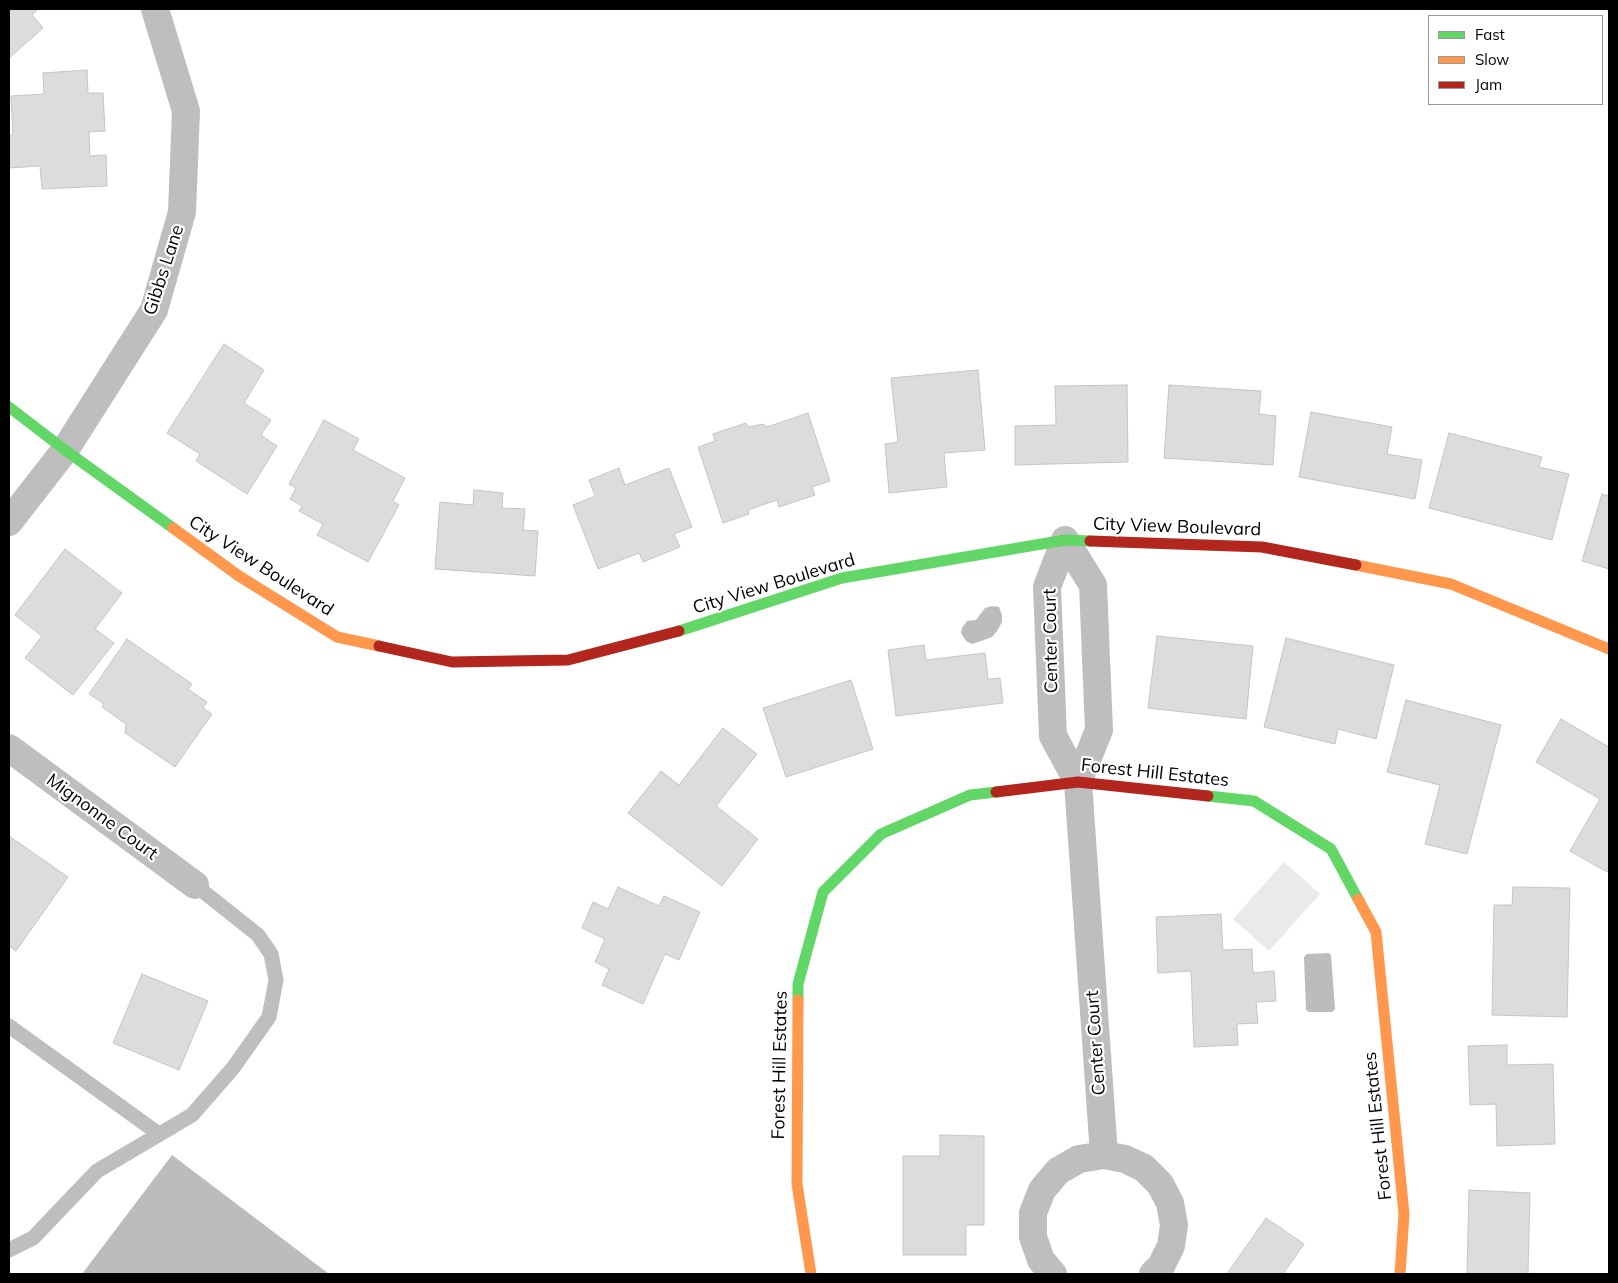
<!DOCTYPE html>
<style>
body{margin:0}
#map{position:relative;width:1618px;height:1283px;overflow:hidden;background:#fff;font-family:Mulish,sans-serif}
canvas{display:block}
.frame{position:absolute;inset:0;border:10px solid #000;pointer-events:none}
.legend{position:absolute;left:1428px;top:15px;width:175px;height:90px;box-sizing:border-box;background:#fff;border:1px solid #999;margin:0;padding:6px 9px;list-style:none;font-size:15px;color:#000}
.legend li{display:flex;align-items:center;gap:10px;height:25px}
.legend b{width:25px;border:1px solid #999}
</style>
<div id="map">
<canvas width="1618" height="1283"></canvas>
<div class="frame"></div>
<ul class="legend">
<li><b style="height:6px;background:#63d668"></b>Fast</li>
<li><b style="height:6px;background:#ff974d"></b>Slow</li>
<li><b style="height:6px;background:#b3261e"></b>Jam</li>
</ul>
</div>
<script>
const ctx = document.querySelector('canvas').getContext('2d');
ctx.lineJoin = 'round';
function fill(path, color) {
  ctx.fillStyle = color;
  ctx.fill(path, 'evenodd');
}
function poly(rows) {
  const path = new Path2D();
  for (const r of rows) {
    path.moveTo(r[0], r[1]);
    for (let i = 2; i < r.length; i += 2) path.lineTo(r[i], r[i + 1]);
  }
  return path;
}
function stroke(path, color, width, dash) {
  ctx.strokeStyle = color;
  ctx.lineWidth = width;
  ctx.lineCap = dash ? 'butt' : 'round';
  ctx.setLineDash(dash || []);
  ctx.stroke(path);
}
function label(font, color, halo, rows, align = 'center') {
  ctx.font = font + ' Mulish,sans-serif';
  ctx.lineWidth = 4.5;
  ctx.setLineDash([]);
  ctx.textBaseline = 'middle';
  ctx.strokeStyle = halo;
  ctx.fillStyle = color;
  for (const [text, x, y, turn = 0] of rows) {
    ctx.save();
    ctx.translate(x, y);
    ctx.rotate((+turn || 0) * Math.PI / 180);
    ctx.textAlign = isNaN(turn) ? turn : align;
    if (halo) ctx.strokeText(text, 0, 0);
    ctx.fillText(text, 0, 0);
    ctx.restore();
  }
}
fill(poly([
 [1284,862,1320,894,1269,951,1233,919]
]), '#eaeaea');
fill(poly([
 [992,606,999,607,1002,615,1002,622,997,631,992,637,984,640,972,644,966,641,961,633,962,628,967,621,976,620,985,608],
 [1329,953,1331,955,1335,1009,1332,1012,1309,1012,1306,1010,1304,957,1307,954],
 [172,1155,329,1274,82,1274]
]), '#bcbcbc');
const building = poly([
 [9,9,38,9,32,15,43,28,9,58,9,9],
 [87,70,88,93,103,93,105,131,89,132,90,156,106,155,107,186,42,189,40,166,9,168,9,135,13,135,11,96,44,94,43,73,87,70],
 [224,344,264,370,244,403,271,420,261,435,277,446,247,494,196,461,200,454,167,433,224,344],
 [978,370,985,450,944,453,947,487,889,493,885,444,898,442,891,378,978,370],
 [1127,385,1128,462,1015,465,1015,426,1056,425,1055,386,1127,385],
 [1169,385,1261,391,1259,414,1276,416,1273,465,1164,458,1169,385],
 [1311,412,1392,427,1387,454,1422,460,1415,499,1299,477,1311,412],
 [808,413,830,481,812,487,815,495,779,507,777,500,748,510,749,514,723,523,698,447,715,441,713,434,746,423,749,427,763,424,767,427,808,413],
 [324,420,359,439,353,450,405,478,393,501,399,505,368,562,317,535,323,524,299,511,302,506,290,499,296,488,289,484,324,420],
 [1449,433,1542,457,1539,467,1569,474,1552,540,1429,508,1449,433],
 [619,468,625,485,669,468,692,527,674,534,680,547,643,562,639,553,598,569,573,505,595,496,589,480,619,468],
 [474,490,503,493,502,508,525,509,523,530,538,531,535,576,435,569,440,502,473,505,474,490],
 [1602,494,1609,496,1609,569,1582,561,1602,494],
 [65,549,122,593,95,629,114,643,73,695,25,658,42,636,15,615,65,549],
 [1157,636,1253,646,1246,719,1148,708,1157,636],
 [1286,638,1394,665,1376,739,1338,729,1335,744,1264,727,1286,638],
 [127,639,192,684,188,689,207,702,203,708,212,714,175,767,125,733,126,724,102,707,104,704,89,694,127,639],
 [924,645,926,660,985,653,988,679,1000,678,1003,703,896,716,888,650,924,645],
 [851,680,873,749,786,777,763,708,851,680],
 [1406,700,1501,725,1467,854,1425,844,1440,785,1387,772,1406,700],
 [1561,719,1609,747,1609,867,1607,872,1570,851,1600,799,1536,762,1561,719],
 [723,728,757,754,716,806,758,839,722,886,628,813,661,771,679,785,723,728],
 [9,836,68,877,16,951,9,946,9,836],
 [618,887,659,906,664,896,700,912,679,960,665,954,643,1004,602,985,609,969,595,962,605,939,582,928,593,902,608,909,618,887],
 [1513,887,1570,888,1567,1017,1492,1015,1494,905,1512,905,1513,887],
 [1221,914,1223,950,1252,949,1253,973,1274,971,1276,1001,1256,1002,1258,1023,1237,1024,1238,1045,1194,1047,1191,971,1158,973,1156,917,1221,914],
 [142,974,208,1001,179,1070,113,1043,142,974],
 [1507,1045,1507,1065,1553,1064,1555,1144,1497,1146,1496,1104,1470,1105,1468,1046,1507,1045],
 [940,1135,984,1136,984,1225,966,1225,966,1255,903,1255,903,1156,940,1156,940,1135],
 [1469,1190,1530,1193,1528,1274,1467,1274,1469,1190],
 [1266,1218,1304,1244,1283,1274,1227,1274,1266,1218]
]);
fill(building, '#dcdcdc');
stroke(building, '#c5c5c5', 1);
stroke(poly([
 [9,1026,159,1134],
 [9,1250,33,1238,97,1171,192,1115,233,1068,269,1017,276,980,271,954,258,935,195,885]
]), '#bebebe', 15);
stroke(poly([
 [9,522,65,450,154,310,182,212,186,111,155,9],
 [9,748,195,885],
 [1078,782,1099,730,1093,585,1065,540,1047,587,1053,736,1078,782,1104,1155],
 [1053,1274,1041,1260,1033,1237,1033,1213,1042,1190,1058,1171,1079,1159,1104,1155,1125,1159,1144,1168,1160,1184,1170,1203,1174,1225,1171,1246,1161,1266,1153,1274]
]), '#bebebe', 28);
stroke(poly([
 [9,407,65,450,173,528],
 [679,631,842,578,1065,540,1090,541],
 [1208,796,1254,801,1331,849,1358,899],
 [798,1000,798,984,823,892,881,834,970,795,996,792]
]), '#63d668', 11);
stroke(poly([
 [173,528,239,576,337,637,379,646],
 [1356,565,1451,584,1609,649],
 [1358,899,1376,932,1404,1214,1400,1274],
 [798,1000,797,1184,811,1274]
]), '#ff974d', 11);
stroke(poly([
 [1090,541,1262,547,1356,565],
 [379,646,452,662,568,660,679,631],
 [996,792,1078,782,1208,796]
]), '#b3261e', 11);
label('18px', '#000', '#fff', [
 ["Gibbs Lane",164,270,-72],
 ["City View Boulevard",1177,527,2],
 ["City View Boulevard",261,566,33],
 ["City View Boulevard",774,584,-17],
 ["Center Court",1051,641,-91],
 ["Forest Hill Estates",1155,773,6],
 ["Mignonne Court",102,817,36],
 ["Center Court",1096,1043,-94],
 ["Forest Hill Estates",780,1065,-89],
 ["Forest Hill Estates",1378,1126,-96]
]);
</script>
